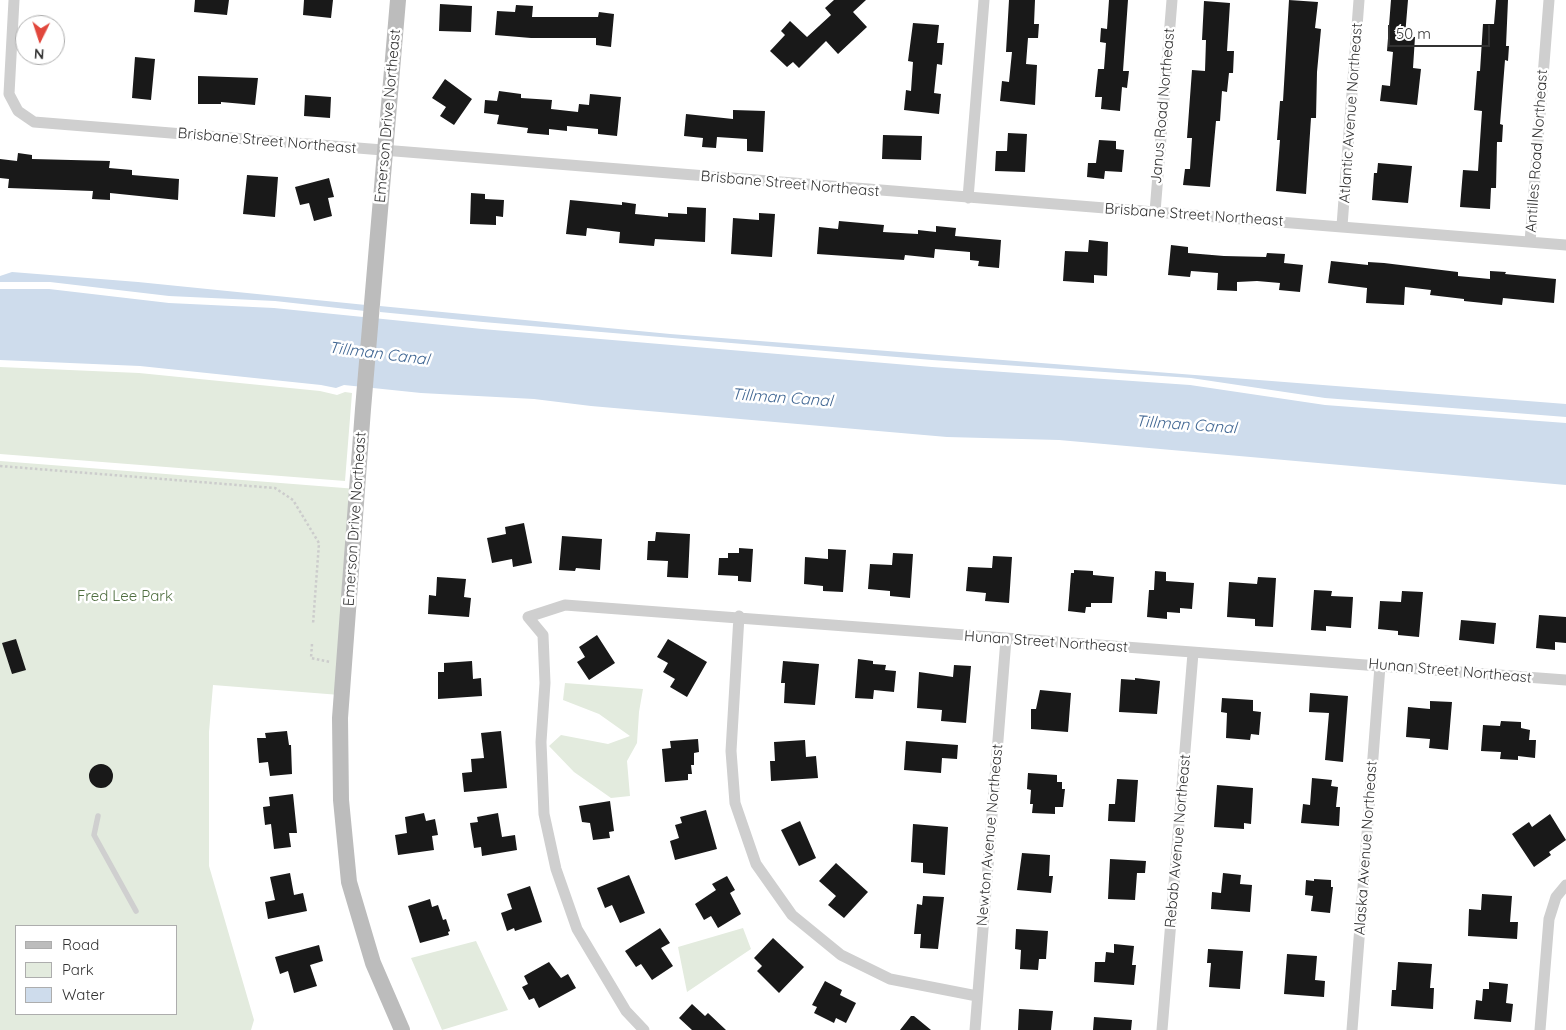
<!DOCTYPE html>
<style>
body{margin:0}
#map{position:relative;width:1566px;height:1030px;overflow:hidden;background:#fff;font-family:Quicksand,sans-serif}
canvas{display:block}
.legend{position:absolute;left:15px;top:925px;width:162px;height:90px;box-sizing:border-box;background:#fff;border:1px solid #adadad;margin:0;padding:6px 9px;list-style:none;font-size:15px;color:#323232}
.legend li{display:flex;align-items:center;gap:10px;height:25px}
.legend b{width:25px;border:1px solid #adadad}
.north{position:absolute;left:15px;top:15px;width:50px;height:50px;box-sizing:border-box;background:#fff;border:1px solid #adadad;border-radius:50%;rotate:184deg;font-size:14px;font-weight:700;line-height:20px;text-align:center;color:#323232}
.north::after{content:'';display:block;margin:auto;width:18px;height:22px;background:#e1473c;clip-path:polygon(50% 0,100% 100%,50% 72%,0 100%)}
.scale{position:absolute;left:1388px;top:25px;width:102px;height:22px;box-sizing:border-box;border:2px solid #323232;border-top:0;padding-left:6px;font-size:15px;line-height:18px;white-space:nowrap;color:#323232;-webkit-text-stroke:4px #fff;paint-order:stroke}
</style>
<div id="map">
<canvas width="1566" height="1030"></canvas>
<ul class="legend">
<li><b style="height:6px;background:#bcbcbc"></b>Road</li>
<li><b style="height:14px;background:#e3ebde"></b>Park</li>
<li><b style="height:14px;background:#cedcec"></b>Water</li>
</ul>
<div class="north">N</div>
<div class="scale">50 m</div>
</div>
<script>
const ctx = document.querySelector('canvas').getContext('2d');
ctx.lineJoin = 'round';
function fill(path, color) {
  ctx.fillStyle = color;
  ctx.fill(path, 'evenodd');
}
function poly(rows) {
  const path = new Path2D();
  for (const r of rows) {
    if (r.length === 3) {
      path.moveTo(r[0] + r[2], r[1]);
      path.arc(r[0], r[1], r[2], 0, 2 * Math.PI);
      continue;
    }
    path.moveTo(r[0], r[1]);
    for (let i = 2; i < r.length; i += 2) path.lineTo(r[i], r[i + 1]);
  }
  return path;
}
function stroke(path, color, width, dash) {
  ctx.strokeStyle = color;
  ctx.lineWidth = width;
  ctx.lineCap = dash ? 'butt' : 'round';
  ctx.setLineDash(dash || []);
  ctx.stroke(path);
}
function label(font, color, halo, rows, align = 'center') {
  ctx.font = font + ' Quicksand,sans-serif';
  ctx.lineWidth = 5;
  ctx.setLineDash([]);
  ctx.textBaseline = 'middle';
  ctx.strokeStyle = halo;
  ctx.fillStyle = color;
  for (const [text, x, y, turn = 0] of rows) {
    ctx.save();
    ctx.translate(x, y);
    ctx.rotate((+turn || 0) * Math.PI / 180);
    ctx.textAlign = isNaN(turn) ? turn : align;
    if (halo) ctx.strokeText(text, 0, 0);
    ctx.fillText(text, 0, 0);
    ctx.restore();
  }
}
fill(poly([
 [0,367,139,373,320,391,337,395,345,392,352,393,345,481,0,454],
 [0,461,357,489,340,695,213,685,209,732,209,866,254,1020,251,1030,0,1030],
 [16,926,176,926,176,1014,16,1014],
 [565,683,643,689,639,712,637,743,627,761,630,796,611,798,574,772,549,746,561,735,608,744,630,736,599,714,563,700],
 [743,928,751,949,687,992,678,947],
 [476,941,508,1010,442,1030,411,958]
]), '#e3ebde');
fill(poly([
 [12,272,138,282,366,305,365,311,275,301,169,296,50,282,0,282,0,276],
 [0,289,49,289,169,303,274,308,482,329,932,367,1190,385,1325,405,1566,423,1566,485,1059,440,947,437,591,406,534,399,421,393,344,385,336,388,321,385,140,366,0,360],
 [380,306,670,334,1566,404,1566,417,1325,398,1191,378,932,360,483,322,380,312]
]), '#cedcec');
fill(poly([
 [195,0,229,0,227,15,194,12],
 [304,0,333,0,331,18,303,15],
 [834,0,866,0,853,12,867,27,838,54,826,41,799,68,793,62,787,67,770,51,785,35,781,31,790,21,807,37,831,15,825,8],
 [1009,0,1035,0,1034,24,1039,24,1038,38,1028,38,1026,64,1037,65,1035,105,1000,101,1002,81,1009,82,1012,52,1006,52],
 [1109,0,1128,0,1123,71,1129,71,1127,88,1122,87,1120,111,1101,109,1102,97,1095,97,1098,69,1104,69,1106,43,1100,42,1101,28,1107,29],
 [1289,0,1318,2,1315,28,1321,29,1317,72,1316,118,1311,118,1306,194,1276,191,1280,140,1277,140,1280,101,1283,101],
 [1391,0,1408,0,1405,36,1415,37,1413,68,1421,69,1417,105,1380,101,1382,85,1390,86,1393,52,1387,51],
 [1496,0,1508,0,1506,46,1509,46,1508,61,1505,60,1500,124,1503,125,1502,142,1497,142,1496,188,1491,188,1490,209,1460,207,1463,170,1478,171,1482,111,1474,110,1477,71,1480,71,1483,24,1494,24],
 [1204,1,1230,3,1227,51,1234,51,1233,73,1229,73,1227,92,1222,91,1220,121,1216,121,1210,187,1183,185,1185,169,1190,169,1192,138,1187,138,1192,70,1205,71,1206,40,1202,40],
 [440,4,472,6,471,32,439,31],
 [516,5,533,6,532,17,598,17,599,12,614,14,611,47,596,45,596,38,531,38,495,35,497,11,515,12],
 [913,23,939,25,937,43,944,43,942,65,937,64,934,93,941,94,939,114,904,110,906,90,911,91,913,62,908,61],
 [135,57,155,59,151,100,132,98],
 [198,76,258,78,255,105,221,102,221,104,198,104],
 [445,79,472,99,454,125,440,116,446,107,432,98],
 [499,91,521,94,521,98,552,100,551,109,578,112,579,104,589,105,590,94,621,97,617,136,598,134,598,129,567,126,567,131,549,129,549,135,527,133,528,128,497,124,499,115,484,113,485,100,497,101],
 [305,95,331,97,330,118,304,116],
 [733,110,765,111,763,152,747,151,747,139,717,137,716,148,702,147,703,138,684,136,686,114,733,119],
 [1008,133,1027,134,1025,172,995,171,996,151,1007,151],
 [883,135,922,136,921,160,882,159],
 [1099,140,1116,141,1116,149,1124,150,1122,172,1105,171,1104,179,1087,177,1088,163,1096,163],
 [18,153,32,155,32,159,110,161,109,168,132,170,132,175,179,179,178,200,110,193,110,200,92,199,93,191,8,188,9,179,0,178,0,159,17,161],
 [1378,163,1412,166,1408,203,1372,200,1374,173,1377,173],
 [247,175,278,177,275,217,243,214],
 [329,178,334,197,328,198,332,216,314,221,309,203,300,205,295,187],
 [471,193,485,194,485,199,504,200,503,217,496,216,496,225,470,224],
 [570,200,622,205,622,202,636,204,635,214,668,217,668,213,687,214,687,207,706,208,705,242,655,239,654,246,619,243,620,232,587,228,586,236,566,234],
 [759,213,775,214,772,257,731,254,733,218,759,220],
 [839,221,884,225,883,232,918,234,918,230,936,232,936,226,956,228,955,236,1001,240,999,268,978,266,979,261,970,260,970,252,935,249,934,258,905,255,904,260,817,254,819,227,838,229],
 [1089,240,1108,242,1107,276,1094,275,1094,283,1063,281,1065,251,1088,252],
 [1171,245,1188,247,1188,253,1224,256,1266,257,1267,253,1285,254,1284,263,1303,265,1300,292,1279,290,1280,283,1257,281,1237,282,1237,291,1217,290,1218,273,1191,271,1190,277,1168,275],
 [1331,261,1368,265,1368,262,1384,263,1458,272,1458,276,1490,279,1490,271,1506,272,1505,274,1556,279,1554,303,1503,298,1502,305,1464,301,1464,299,1430,295,1431,290,1405,287,1404,305,1366,303,1367,288,1328,283],
 [524,523,532,563,513,567,512,559,492,563,487,538,506,534,505,527],
 [656,532,690,534,688,578,667,577,668,561,647,560,648,541,655,541],
 [562,536,602,539,600,570,576,568,575,571,559,570],
 [739,548,753,549,751,582,738,581,738,576,718,575,719,558,728,558,728,553,739,553],
 [828,549,846,550,843,592,823,591,823,586,804,584,805,557,828,559],
 [893,553,913,554,910,598,890,596,890,591,868,589,870,564,892,565],
 [993,556,1012,557,1009,603,985,601,986,593,966,591,968,567,992,568],
 [1074,570,1093,571,1093,575,1114,577,1112,603,1091,603,1091,607,1086,607,1085,613,1068,611,1071,573,1074,573],
 [1155,571,1166,572,1166,581,1194,583,1192,609,1180,608,1180,613,1167,612,1167,619,1147,617,1149,590,1154,590],
 [437,577,466,579,464,597,471,598,469,617,428,614,429,595,436,596],
 [1258,577,1276,578,1273,627,1255,626,1255,619,1227,617,1229,582,1257,584],
 [1314,590,1332,591,1331,596,1353,597,1351,628,1326,626,1326,631,1311,630],
 [1402,591,1423,592,1419,637,1398,635,1398,631,1378,629,1380,601,1401,602],
 [1539,615,1566,617,1566,643,1555,642,1555,650,1536,648],
 [1461,620,1496,623,1494,644,1459,640],
 [597,635,615,663,589,680,577,662,585,657,579,647],
 [16,639,26,670,12,674,2,643],
 [668,639,707,662,687,697,670,687,675,679,663,672,668,663,657,657],
 [858,659,873,661,873,664,886,665,885,670,896,671,894,692,874,690,873,699,855,698],
 [472,661,473,679,481,678,482,696,438,699,438,672,444,672,444,663],
 [783,661,819,664,815,705,784,703,785,683,781,683],
 [954,665,971,666,966,723,941,721,942,710,917,708,919,672,953,677],
 [1135,678,1160,681,1157,714,1119,712,1121,679,1135,680],
 [1040,690,1071,693,1068,732,1031,729,1031,709,1036,709],
 [1310,693,1348,696,1343,762,1325,760,1329,713,1309,712],
 [1222,698,1253,700,1253,711,1261,712,1259,735,1251,734,1250,740,1226,738,1227,713,1221,712],
 [1430,701,1452,702,1448,750,1429,748,1430,739,1406,737,1408,707,1430,709],
 [1501,721,1521,722,1521,728,1530,730,1529,740,1536,740,1535,758,1518,756,1518,760,1500,759,1501,752,1481,751,1483,725,1500,726],
 [287,731,289,745,291,745,292,774,270,776,268,762,259,763,257,738,266,738,265,733],
 [501,731,507,788,464,792,462,773,472,772,471,759,484,758,481,733],
 [698,739,699,752,694,753,694,765,691,765,692,774,688,774,688,780,665,782,662,749,671,748,670,741],
 [805,740,806,757,816,756,818,778,771,781,770,761,775,761,774,742],
 [906,741,958,745,957,759,942,758,941,773,904,770],
 [101,776,12],
 [1028,773,1057,775,1057,782,1062,782,1062,789,1065,789,1063,807,1055,807,1055,814,1032,813,1033,804,1030,804,1031,790,1027,789],
 [1312,778,1332,780,1331,786,1338,787,1336,807,1340,807,1339,826,1301,823,1303,804,1310,805],
 [1117,779,1138,780,1135,822,1108,821,1109,804,1115,804],
 [1217,785,1253,788,1251,824,1244,823,1244,829,1214,827],
 [293,794,297,833,289,833,291,847,274,849,271,824,265,825,263,807,270,806,269,797],
 [610,801,614,831,609,832,610,838,593,840,590,823,582,822,579,806],
 [706,810,717,849,675,860,670,841,679,838,675,825,682,823,680,817],
 [424,813,426,821,435,819,438,835,432,836,434,850,398,855,395,835,407,833,405,817],
 [498,813,502,837,515,835,517,850,482,856,481,847,474,848,470,823,478,822,477,817],
 [1550,814,1566,840,1549,852,1551,855,1534,867,1512,834,1529,822,1532,827],
 [800,821,816,858,799,866,781,830],
 [913,824,948,827,945,875,923,873,923,863,911,862],
 [1022,853,1050,855,1049,876,1053,876,1051,893,1017,890],
 [1110,859,1146,861,1145,873,1137,873,1135,900,1108,899],
 [836,863,868,892,844,918,828,905,836,896,819,881],
 [290,873,294,895,303,893,307,911,268,919,265,902,275,900,270,877],
 [1223,873,1241,875,1240,884,1252,885,1250,912,1211,909,1212,892,1221,893],
 [629,875,645,913,620,923,612,905,605,908,597,888],
 [727,876,735,890,730,893,741,914,718,928,711,916,704,920,695,904,716,890,712,884],
 [1314,879,1331,880,1331,887,1333,887,1330,913,1311,911,1313,896,1305,895,1306,880,1314,881],
 [530,886,542,922,515,931,514,928,507,931,501,913,512,909,507,894],
 [1482,894,1512,896,1510,922,1518,922,1517,939,1468,936,1469,909,1481,910],
 [923,896,944,897,938,949,920,948,921,934,914,934,917,904,922,905],
 [430,899,432,907,438,905,443,920,446,919,450,931,448,932,449,935,420,943,408,906],
 [660,928,670,943,661,948,673,966,652,980,641,964,636,967,625,951],
 [1016,929,1048,931,1046,959,1039,959,1038,970,1020,969,1021,950,1015,949],
 [773,938,804,967,779,993,757,971,762,966,754,958],
 [1114,944,1134,946,1132,965,1136,965,1134,985,1094,982,1095,962,1105,962,1106,952,1114,953],
 [319,945,323,961,310,965,317,986,294,993,288,971,280,974,275,957],
 [1208,949,1243,951,1240,989,1209,987,1211,963,1207,963],
 [1287,954,1317,956,1315,980,1325,981,1324,997,1284,994],
 [549,962,561,978,568,974,576,988,539,1008,534,998,529,1000,522,987,528,984,524,976],
 [1398,962,1432,964,1430,988,1434,988,1433,1009,1391,1006,1392,990,1396,990],
 [825,981,842,990,840,995,856,1003,846,1023,836,1018,834,1023,814,1013,817,1007,812,1005],
 [1489,982,1508,984,1506,1003,1513,1004,1511,1022,1474,1019,1476,1000,1482,1001,1483,989,1489,989],
 [692,1004,705,1016,708,1013,726,1030,692,1030,679,1018],
 [1019,1009,1053,1011,1051,1030,1018,1030],
 [911,1016,914,1016,931,1030,900,1030],
 [1094,1017,1132,1020,1131,1030,1093,1030]
]), '#191919');
stroke(poly([
 [0,466,275,488,293,500,319,543,313,624],
 [312,644,311,658,330,662]
]), '#ccc', 2.5, [2.5, 2.5]);
stroke(poly([
 [98,816,94,835,136,911]
]), '#cfcfcf', 5.5);
stroke(poly([
 [14,0,9,94,18,111,34,122,1566,245],
 [968,198,984,0],
 [1155,212,1172,0],
 [1342,226,1359,0],
 [1530,242,1549,0],
 [739,616,731,751,735,803,756,864,792,915,841,955,890,979,977,996],
 [644,1030,626,1011,577,929,556,869,544,814,541,742,545,683,543,635,528,617,565,605,1566,680],
 [975,1030,1006,639],
 [1162,1030,1193,653],
 [1352,1030,1380,666],
 [1540,1030,1549,919,1556,897,1566,885]
]), '#cfcfcf', 11);
stroke(poly([
 [398,0,363,409,340,718,341,800,349,882,373,963,402,1030]
]), '#bcbcbc', 16);
label('15px', '#323232', '#fff', [
 ["Janus Road Northeast",1163,106,-85],
 ["Atlantic Avenue Northeast",1351,113,-86],
 ["Emerson Drive Northeast",388,116,-85],
 ["Brisbane Street Northeast",267,141,5],
 ["Antilles Road Northeast",1537,151,-86],
 ["Brisbane Street Northeast",790,184,5],
 ["Brisbane Street Northeast",1194,215,4],
 ["Emerson Drive Northeast",355,519,-86],
 ["Hunan Street Northeast",1046,642,4],
 ["Hunan Street Northeast",1450,671,5],
 ["Newton Avenue Northeast",990,835,-85],
 ["Rebab Avenue Northeast",1178,841,-85],
 ["Alaska Avenue Northeast",1366,848,-86]
]);
label('15px', '#4e6d3f', '#fff', [
 ["Fred Lee Park",125,596]
]);
label('italic 16px', '#416793', '#fff', [
 ["Tillman Canal",379,354,7],
 ["Tillman Canal",782,398,4],
 ["Tillman Canal",1186,425,4]
]);
</script>
